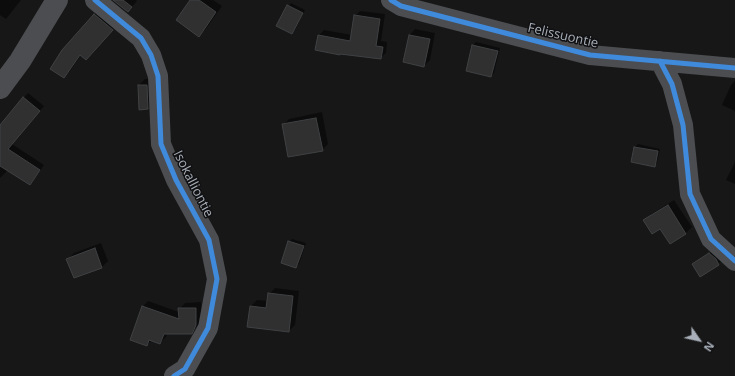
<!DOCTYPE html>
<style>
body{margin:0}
#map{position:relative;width:735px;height:376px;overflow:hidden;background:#171717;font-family:"Open Sans",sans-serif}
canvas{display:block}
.north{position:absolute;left:679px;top:320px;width:40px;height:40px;-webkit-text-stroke:3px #111113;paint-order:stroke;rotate:124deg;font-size:11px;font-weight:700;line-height:16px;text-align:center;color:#a8afb8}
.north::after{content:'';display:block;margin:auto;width:14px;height:18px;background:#a8afb8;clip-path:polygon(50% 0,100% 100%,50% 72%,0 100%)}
</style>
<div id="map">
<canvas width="735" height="376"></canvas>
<div class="north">N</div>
</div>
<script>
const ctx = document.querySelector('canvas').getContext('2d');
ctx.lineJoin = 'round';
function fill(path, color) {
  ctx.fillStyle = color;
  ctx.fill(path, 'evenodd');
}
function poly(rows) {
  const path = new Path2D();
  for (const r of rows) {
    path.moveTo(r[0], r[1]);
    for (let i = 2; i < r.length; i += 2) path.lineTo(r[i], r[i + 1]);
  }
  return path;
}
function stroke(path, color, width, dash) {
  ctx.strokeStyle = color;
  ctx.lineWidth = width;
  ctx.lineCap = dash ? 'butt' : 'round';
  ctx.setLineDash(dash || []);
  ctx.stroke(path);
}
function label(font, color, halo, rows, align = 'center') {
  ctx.font = font + ' "Open Sans",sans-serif';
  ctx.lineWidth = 3;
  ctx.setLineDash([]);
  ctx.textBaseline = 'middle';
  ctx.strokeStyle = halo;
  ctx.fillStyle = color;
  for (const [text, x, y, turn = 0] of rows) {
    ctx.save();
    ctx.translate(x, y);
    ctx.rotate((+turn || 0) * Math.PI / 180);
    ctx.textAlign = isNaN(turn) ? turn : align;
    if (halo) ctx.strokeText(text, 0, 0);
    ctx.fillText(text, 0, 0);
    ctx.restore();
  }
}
fill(poly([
 [0,0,21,0,6,19,0,15],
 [115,0,136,0,137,1,128,11],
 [192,0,213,0,222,6,205,30,199,35],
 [291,3,305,10,295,30,292,33,277,25],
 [100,9,117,24,91,54,81,55,70,71,64,77,94,14],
 [360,11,385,14,381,41,387,42,386,53,380,58,319,35,324,30,352,35,355,16],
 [415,29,435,33,430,60,424,66,410,35],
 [476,42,500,48,494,73,491,76,467,70,473,45],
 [145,79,152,79,153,102,148,108,139,85],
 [735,81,735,111,722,105,731,85],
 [28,93,44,106,12,144,44,165,34,179,30,184,8,170,0,178,0,126],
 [322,112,328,144,322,150,283,125,289,119],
 [638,144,660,149,657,163,654,166,635,147],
 [735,162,735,184,726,180],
 [674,200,692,227,686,233,670,243,660,228,645,220,650,215],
 [292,239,306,243,299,264,296,267,289,242],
 [101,243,108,261,102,267,75,277,68,259,74,253],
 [713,251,722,261,700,276,693,264],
 [275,288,299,291,295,325,289,331,251,306,257,300,268,301,269,294],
 [148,301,179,312,179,309,185,303,201,302,202,319,197,326,191,333,167,333,166,337,160,343,152,340,147,345,142,307]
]), '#0007');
const building = poly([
 [113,0,123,0,132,7,128,12,113,0],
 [190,0,199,0,216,12,199,37,176,20,190,0],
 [287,5,303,13,292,34,276,26,287,5],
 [94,14,113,30,86,60,80,55,64,78,50,69,62,50,94,14],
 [354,15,380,19,376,46,383,47,381,59,340,54,340,55,315,50,318,35,350,41,354,15],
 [409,35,430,39,424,67,403,62,409,35],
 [472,45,498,51,491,77,466,71,472,45],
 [138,85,147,85,148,109,139,110,138,85],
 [23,97,40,111,8,149,40,170,30,185,0,166,0,125,23,97],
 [316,118,323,151,288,157,282,124,316,118],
 [634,147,658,151,655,167,631,162,634,147],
 [668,205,686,234,670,244,660,229,652,234,643,220,668,205],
 [288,241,304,246,296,268,281,263,288,241],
 [95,248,102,268,74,278,66,259,95,248],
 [709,253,716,259,719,265,700,277,692,264,709,253],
 [268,293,293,296,289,332,247,327,250,306,266,308,268,293],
 [142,306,179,319,178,308,196,308,196,325,192,334,164,334,160,344,149,340,147,346,130,340,142,306]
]);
fill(building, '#303031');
stroke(building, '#3f4143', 1);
stroke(poly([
 [95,0,141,38,151,55,158,76,161,144,176,180,209,240,217,279,208,328,185,369,174,376],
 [391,0,401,6,590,55,735,68],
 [660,61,672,84,683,125,690,194,711,239,735,261]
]), '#4b4d50', 20);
stroke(poly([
 [0,88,20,61,57,0]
]), '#4b4d50', 22);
stroke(poly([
 [95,0,141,38,151,55,158,76,161,144,176,180,209,240,217,279,208,328,185,369,174,376],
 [391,0,401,6,590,55,735,68],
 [660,61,672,84,683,125,690,194,711,239,735,261]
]), '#408adc', 5);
label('13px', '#a8afb8', '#111113', [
 ["Felissuontie",563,36,13],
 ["Isokalliontie",193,184,63]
]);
</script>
